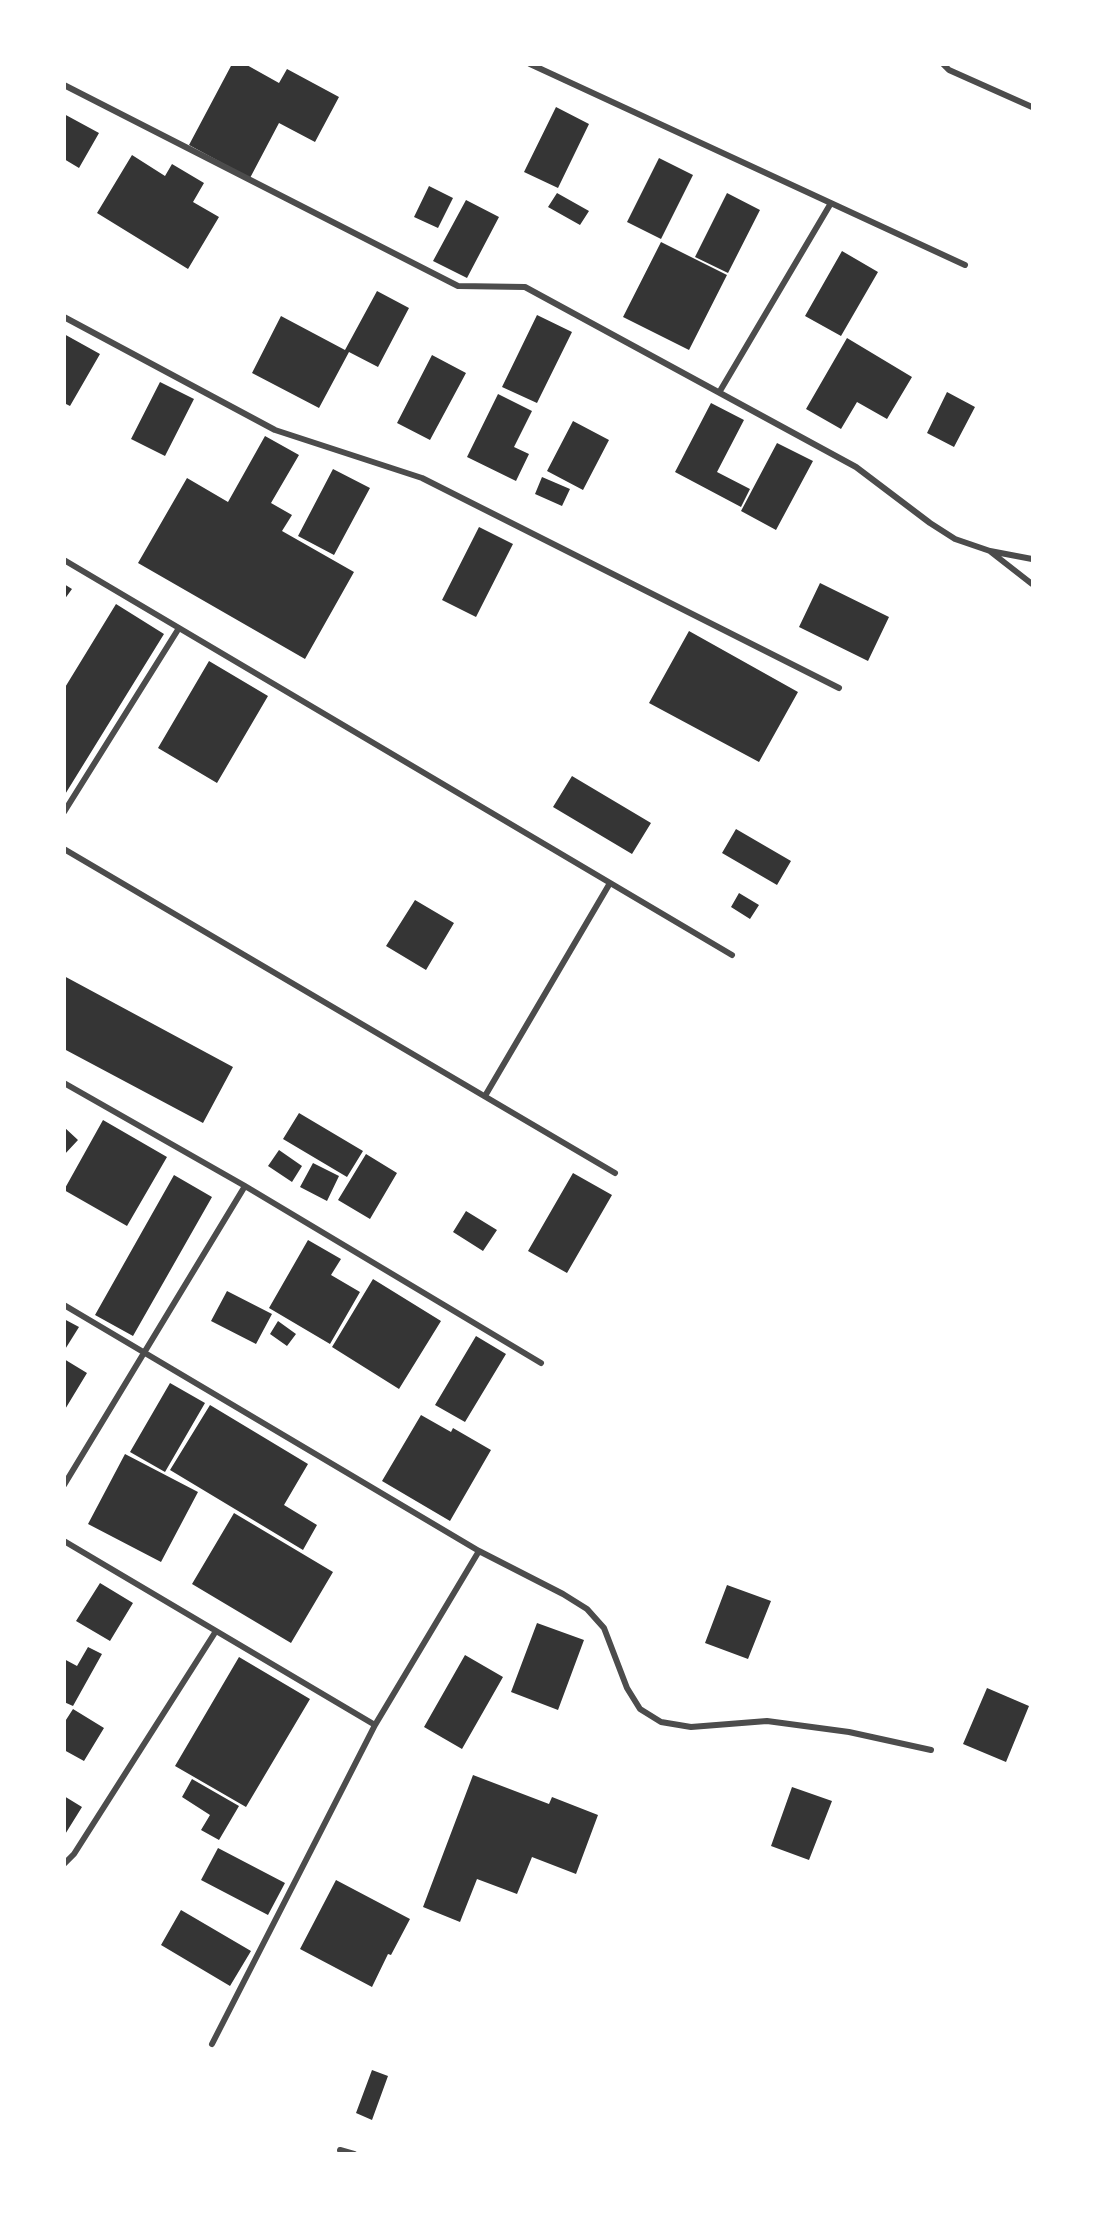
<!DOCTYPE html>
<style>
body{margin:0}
#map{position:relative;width:1097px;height:2218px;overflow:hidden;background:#fff;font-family:Quicksand,sans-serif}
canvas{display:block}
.frame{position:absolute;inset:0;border:66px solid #fff;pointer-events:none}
</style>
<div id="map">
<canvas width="1097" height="2218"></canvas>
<div class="frame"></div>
</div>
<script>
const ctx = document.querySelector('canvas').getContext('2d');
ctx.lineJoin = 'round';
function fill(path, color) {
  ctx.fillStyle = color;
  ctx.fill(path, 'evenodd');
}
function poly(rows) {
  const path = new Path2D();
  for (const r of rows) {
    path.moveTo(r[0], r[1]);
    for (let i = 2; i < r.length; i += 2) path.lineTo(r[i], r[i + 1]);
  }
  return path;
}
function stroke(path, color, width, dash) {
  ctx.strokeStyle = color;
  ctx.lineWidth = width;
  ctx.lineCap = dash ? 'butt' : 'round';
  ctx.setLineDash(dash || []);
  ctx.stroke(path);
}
fill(poly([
 [232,64,245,64,279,83,287,69,339,97,315,142,279,123,250,178,189,145],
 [556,107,589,124,558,188,524,172],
 [64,114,99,133,79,168,64,159],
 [132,155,165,176,172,164,204,183,193,202,219,217,188,269,97,213],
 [659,158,693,175,661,239,627,222],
 [429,186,453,198,438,228,414,217],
 [557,193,589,211,580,225,548,207],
 [727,193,760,210,728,273,695,257],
 [466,200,499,217,467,278,433,261],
 [661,242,727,275,689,350,623,317],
 [842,251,878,272,841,336,805,316],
 [377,291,409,308,378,367,349,352,319,408,252,373,281,316,345,350],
 [537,315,572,332,537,403,502,387],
 [64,334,100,354,70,406,64,403],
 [847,338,912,377,887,419,857,402,841,429,806,409],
 [432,355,466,373,430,440,397,423],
 [160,382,194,399,165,456,131,439],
 [947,392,975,407,954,447,927,433],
 [498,394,532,411,514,447,529,454,516,481,467,457],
 [711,403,744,420,717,472,750,489,741,507,675,472],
 [573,421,609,440,583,490,547,471],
 [265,436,299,455,271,503,292,515,282,531,354,572,305,659,138,563,187,478,228,502],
 [777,443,813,461,776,530,741,511],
 [333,469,370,488,334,555,298,536],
 [542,477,570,489,562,506,535,494],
 [479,527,513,544,476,617,442,600],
 [820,583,889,617,868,661,799,627],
 [64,584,72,589,64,600],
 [116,604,164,634,64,796,64,689],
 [689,631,798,692,759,762,649,703],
 [209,661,268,696,217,783,158,748],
 [572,776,651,823,632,854,553,807],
 [736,829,791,861,777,885,722,853],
 [739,893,759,905,750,919,731,907],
 [415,900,454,923,426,970,386,946],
 [64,976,233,1067,203,1123,64,1049],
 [299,1113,363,1151,347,1177,283,1139],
 [103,1120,167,1157,127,1226,64,1190],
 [64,1127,78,1140,64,1155],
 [279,1150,302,1166,292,1182,268,1166],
 [366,1154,397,1173,370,1219,338,1200],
 [313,1163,339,1176,327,1201,300,1187],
 [573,1173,612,1195,567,1273,528,1251],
 [174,1175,212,1197,133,1336,95,1315],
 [466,1211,497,1230,483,1251,453,1232],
 [308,1240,341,1259,331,1275,360,1292,330,1344,269,1308],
 [373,1279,441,1321,399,1389,332,1347],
 [227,1291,272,1314,256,1344,211,1321],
 [64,1319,79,1327,64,1351],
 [278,1321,296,1334,287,1346,270,1334],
 [476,1336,506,1354,465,1422,435,1405],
 [64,1359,87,1373,64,1411],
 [170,1383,205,1403,165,1472,130,1452],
 [210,1405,308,1464,284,1505,317,1525,303,1550,170,1470],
 [421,1415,451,1432,453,1428,491,1450,450,1521,382,1481],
 [125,1454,198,1492,161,1562,88,1524],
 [234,1513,333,1572,291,1643,192,1584],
 [100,1583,133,1603,110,1641,76,1621],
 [727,1585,771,1601,748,1659,705,1643],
 [537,1623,584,1640,558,1710,511,1692],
 [88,1647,102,1654,73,1706,64,1702,64,1659,77,1666],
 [465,1655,503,1677,462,1749,424,1727],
 [239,1657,310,1699,246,1807,175,1766],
 [987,1688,1029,1706,1006,1762,963,1744],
 [73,1709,104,1728,84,1761,64,1750,64,1723],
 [473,1775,549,1804,552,1797,598,1815,576,1874,532,1857,517,1894,477,1879,460,1922,423,1907],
 [192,1779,239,1806,219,1840,201,1830,210,1815,182,1797],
 [792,1787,832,1801,809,1860,771,1846],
 [64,1796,82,1807,64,1836],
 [218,1848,285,1883,268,1915,201,1880],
 [336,1880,410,1919,391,1955,388,1954,372,1987,300,1949],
 [181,1910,251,1951,230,1986,161,1945],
 [372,2070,388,2076,372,2120,356,2113]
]), '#353535');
stroke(poly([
 [530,64,965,265],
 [943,64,949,70,1032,107],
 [64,85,458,286,525,287,856,467,930,523,955,539,990,551,1032,559],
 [64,317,275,430,422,478,839,688],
 [720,391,831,203],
 [991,552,1032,584],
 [64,560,732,955],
 [64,812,179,628],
 [64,849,615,1173],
 [64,1083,245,1186,541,1363],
 [485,1096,610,883],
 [64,1305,479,1551,563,1594,587,1609,604,1628,627,1688,640,1709,661,1722,691,1727,767,1721,849,1732,931,1750],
 [64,1485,245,1186],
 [64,1541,375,1725],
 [64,1864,74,1854,216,1631],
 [212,2044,375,1725,479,1551],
 [340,2150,354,2154]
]), '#4c4c4c', 6);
</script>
